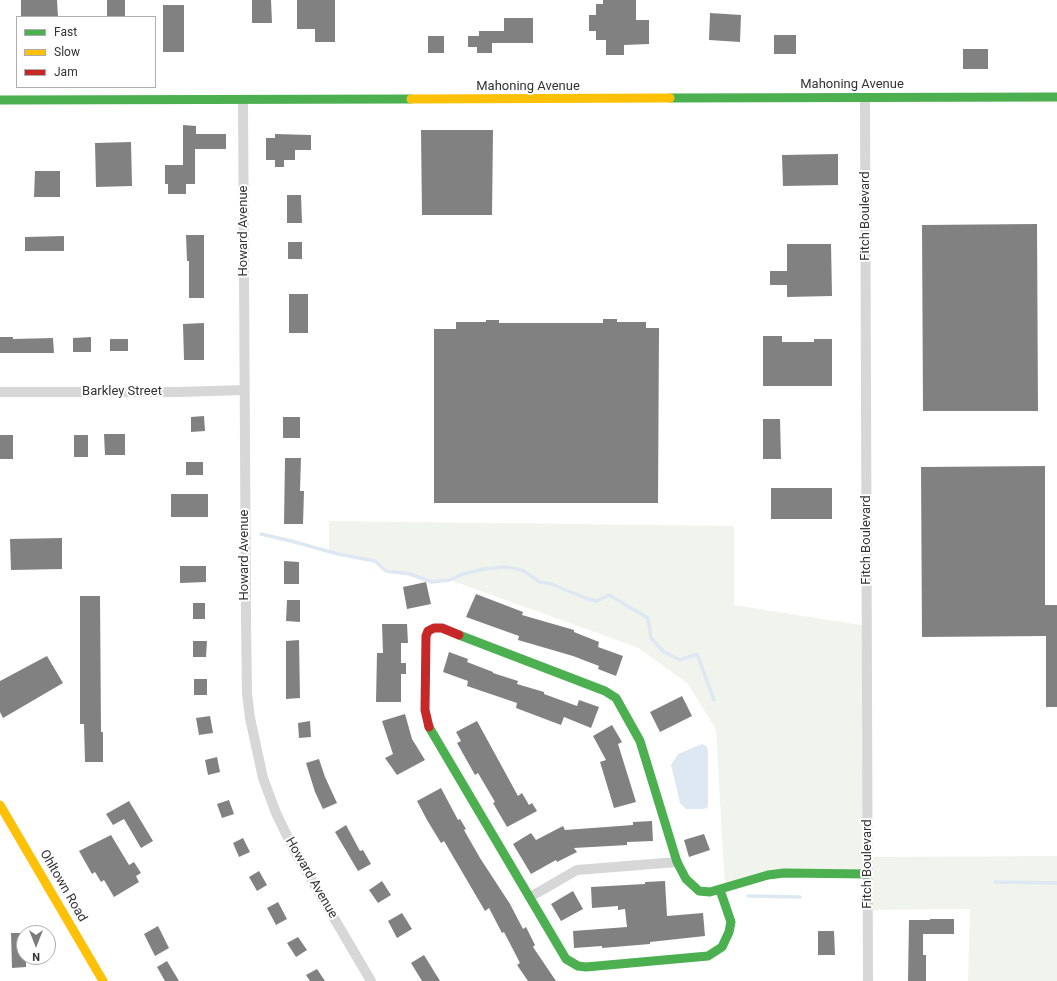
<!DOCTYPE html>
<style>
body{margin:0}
#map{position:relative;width:1057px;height:981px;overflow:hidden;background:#fff;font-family:Roboto,sans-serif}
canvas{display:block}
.legend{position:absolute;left:16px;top:16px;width:140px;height:72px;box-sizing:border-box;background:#fff;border:1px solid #adadad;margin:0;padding:5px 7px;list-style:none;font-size:12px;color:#333}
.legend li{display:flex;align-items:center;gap:8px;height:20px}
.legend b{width:20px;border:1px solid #adadad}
.north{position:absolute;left:16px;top:925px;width:40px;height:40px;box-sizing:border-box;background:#fff;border:1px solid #adadad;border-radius:50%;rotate:180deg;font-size:11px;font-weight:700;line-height:16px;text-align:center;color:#333}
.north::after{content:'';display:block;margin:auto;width:14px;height:18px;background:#7a7a7a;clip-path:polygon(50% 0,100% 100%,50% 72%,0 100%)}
</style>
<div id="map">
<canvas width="1057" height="981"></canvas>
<ul class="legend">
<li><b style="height:5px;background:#4caf50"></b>Fast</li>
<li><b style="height:5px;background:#ffc107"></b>Slow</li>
<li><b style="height:5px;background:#c62828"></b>Jam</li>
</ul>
<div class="north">N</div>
</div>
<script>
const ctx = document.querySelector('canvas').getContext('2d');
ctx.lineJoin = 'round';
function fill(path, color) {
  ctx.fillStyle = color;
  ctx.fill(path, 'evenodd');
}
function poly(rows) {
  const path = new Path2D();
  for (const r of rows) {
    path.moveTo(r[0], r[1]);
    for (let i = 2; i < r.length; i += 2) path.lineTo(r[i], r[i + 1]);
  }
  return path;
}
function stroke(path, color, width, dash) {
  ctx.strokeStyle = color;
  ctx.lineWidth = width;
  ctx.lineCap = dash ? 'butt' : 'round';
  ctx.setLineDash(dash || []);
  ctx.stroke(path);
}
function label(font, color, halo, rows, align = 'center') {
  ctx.font = font + ' Roboto,sans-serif';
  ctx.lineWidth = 4;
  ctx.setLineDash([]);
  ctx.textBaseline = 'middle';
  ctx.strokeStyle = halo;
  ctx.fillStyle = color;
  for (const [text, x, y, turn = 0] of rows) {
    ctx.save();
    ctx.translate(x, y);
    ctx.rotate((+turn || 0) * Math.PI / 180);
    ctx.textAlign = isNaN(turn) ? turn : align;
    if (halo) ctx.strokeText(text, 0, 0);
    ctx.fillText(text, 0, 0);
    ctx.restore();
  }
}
fill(poly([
 [329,521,734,526,734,605,867,626,868,857,1057,856,1057,981,968,981,970,909,868,910,868,875,784,873,725,888,716,729,687,683,639,648,450,580,432,582,410,574,386,571,375,561,329,551]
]), '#f0f4ed');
fill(poly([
 [702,744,706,746,708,751,708,805,707,808,702,809,686,809,680,803,671,765,678,754]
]), '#dee8f2');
stroke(poly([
 [261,534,291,541,338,554,375,561,386,571,410,574,432,582,450,580,463,574,484,569,506,567,522,570,540,582,551,584,588,599,597,601,609,595,648,618,651,638,664,652,680,660,697,654,714,700],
 [995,882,1057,883],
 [748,896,800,897]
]), '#dee8f2', 3.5);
fill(poly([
 [21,0,57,0,58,17,21,17],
 [107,0,125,0,125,17,107,17],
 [252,0,271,0,272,23,252,23],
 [297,0,335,0,335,42,315,42,315,29,297,29],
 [603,0,636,0,636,20,649,20,649,44,624,45,624,55,606,55,606,40,596,40,596,31,589,31,589,15,596,15,596,4,603,4],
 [163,5,184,5,184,52,163,52],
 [710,13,741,15,740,42,709,40],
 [504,18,533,18,533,43,492,43,492,53,477,53,477,47,468,47,468,36,479,36,479,31,504,31],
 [774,35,796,35,796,54,774,54],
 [428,36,444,36,444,53,428,53],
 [963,49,988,49,988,69,963,69],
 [183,125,196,126,196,134,226,134,226,149,195,149,195,184,186,184,186,194,168,194,168,184,165,184,165,165,183,165],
 [421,130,493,130,492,215,422,215],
 [275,134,311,135,311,150,295,150,295,160,284,160,284,167,275,167,275,160,266,160,266,138,275,138],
 [131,142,132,186,96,187,95,143],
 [838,154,838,185,783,186,782,155],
 [35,171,60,171,60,197,34,197],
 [287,195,301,195,302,223,287,223],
 [1037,224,1038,411,923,411,922,225],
 [186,235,204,235,204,298,189,298,189,261,187,261],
 [64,236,64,251,25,251,25,237],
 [288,242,302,242,302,259,288,259],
 [787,244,831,244,832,296,787,297,787,285,770,285,770,271,787,271],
 [289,294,308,294,308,333,289,333],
 [603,319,617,319,617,322,646,322,646,328,659,328,658,503,434,503,434,329,456,329,456,322,486,322,486,320,499,320,499,323,603,323],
 [204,323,204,360,184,360,183,324],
 [763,336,782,336,782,342,814,342,814,339,832,339,832,386,763,386],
 [0,337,13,337,13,339,53,338,54,353,0,353],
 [91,337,91,352,73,352,73,338],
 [110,339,128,339,128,351,110,351],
 [204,416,205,431,191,432,191,417],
 [283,417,300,417,300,438,283,438],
 [763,419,780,419,781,459,763,459],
 [104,434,125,434,125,455,105,455],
 [0,435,13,435,13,459,0,459],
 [74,435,88,435,88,457,74,457],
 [285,458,301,458,300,491,304,491,303,524,284,524],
 [186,462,203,462,203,475,186,475],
 [1045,466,1045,605,1057,605,1057,707,1046,707,1046,636,922,637,921,467],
 [771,488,832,488,832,519,771,519],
 [171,494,208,494,208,517,171,517],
 [62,538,62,569,11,570,10,539],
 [284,561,299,562,299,584,284,584],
 [180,566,206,566,206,582,180,583],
 [426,582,431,604,407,609,403,587],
 [476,594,523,612,522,615,574,630,574,632,599,642,598,647,623,656,616,676,598,669,599,666,573,656,518,640,519,636,466,617],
 [80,596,100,596,101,732,103,732,103,762,85,762,84,724,80,724],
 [287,600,300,600,300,622,286,621],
 [193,603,205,603,205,619,193,619],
 [382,624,407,624,408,643,401,643,401,663,406,663,406,674,401,674,401,702,376,702,377,653,383,653],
 [299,640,300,698,286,699,286,641],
 [193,641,207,641,206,657,193,657],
 [449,652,468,659,467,662,493,672,493,673,518,681,517,684,544,692,544,694,577,706,579,700,599,707,591,728,564,717,561,725,516,708,517,703,467,686,468,681,443,672],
 [47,656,63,683,3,718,0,712,0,681],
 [194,679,207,679,207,695,194,695],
 [682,696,692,716,660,732,650,712],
 [405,714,412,739,425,760,397,775,385,758,393,754,382,721],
 [210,716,213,733,199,735,196,718],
 [310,721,311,737,299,738,298,723],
 [477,721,518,796,522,793,529,805,532,803,537,811,507,827,493,803,495,802,478,773,475,775,457,743,461,741,456,732],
 [612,725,622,742,618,744,636,802,614,808,600,762,606,760,593,736],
 [217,757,220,772,208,775,205,760],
 [319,759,325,777,337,803,323,809,315,792,306,763],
 [441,788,458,820,460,819,466,829,464,830,480,858,510,904,523,929,526,927,535,945,533,947,556,981,528,981,517,965,520,963,504,932,502,933,489,908,485,911,444,841,441,843,427,820,417,801],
 [229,800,234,814,222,818,217,804],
 [129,801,153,841,141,848,124,819,113,825,106,814],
 [652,821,653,841,627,842,627,845,574,848,577,852,557,862,556,860,531,874,513,844,531,833,536,840,563,826,565,830,633,825,633,822],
 [346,825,360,851,363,850,371,864,358,871,335,832],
 [704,834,710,850,689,857,684,840],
 [111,835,129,865,134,862,141,873,136,876,139,882,114,897,104,880,101,882,95,872,92,874,79,851],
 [243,838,250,852,239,857,233,843],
 [259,871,267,885,257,891,249,877],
 [382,881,391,895,378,903,369,890],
 [665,881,667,916,703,913,705,936,650,942,650,944,602,948,602,946,574,948,573,931,627,927,625,909,618,910,618,906,592,908,591,887,645,884,645,882],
 [573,891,583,909,561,921,551,904],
 [278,902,287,919,276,925,267,908],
 [402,913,412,929,397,938,388,921],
 [930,919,954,919,954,934,923,934,923,955,926,955,926,981,908,981,909,920,930,920],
 [158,926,169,948,155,956,144,934],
 [818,931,834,931,835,955,818,955],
 [11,933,24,933,24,957,26,957,26,967,12,968],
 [298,937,307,950,296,957,287,943],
 [424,955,440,981,422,981,411,963],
 [167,961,179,981,165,981,157,967],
 [317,969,325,981,310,981,306,975]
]), '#818181');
stroke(poly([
 [865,98,868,981],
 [243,100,246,619,247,694,250,718,263,778,276,813,294,850,371,981],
 [0,392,178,392,244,390],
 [530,897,577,870,677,862]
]), '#d7d7d7', 10);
stroke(poly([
 [670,98,1057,97],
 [0,100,411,99],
 [459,635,605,691,616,698,640,741,677,862,686,879,699,891,710,892,768,875,784,873,868,874],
 [429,727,566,959,578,966,586,967,708,956,722,947,729,932,731,922,720,890]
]), '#4caf50', 9);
stroke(poly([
 [411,99,670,98],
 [0,805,103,981]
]), '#ffc107', 9);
stroke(poly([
 [429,727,425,710,426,636,428,631,434,628,442,628,459,635]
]), '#c62828', 9);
label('13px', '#333', '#fff', [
 ["Mahoning Avenue",852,85],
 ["Mahoning Avenue",528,87],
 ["Fitch Boulevard",866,216,-90],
 ["Howard Avenue",244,231,-90],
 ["Barkley Street",122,392],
 ["Fitch Boulevard",867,540,-90],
 ["Howard Avenue",245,555,-90],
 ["Fitch Boulevard",868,864,-90],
 ["Howard Avenue",311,878,60],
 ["Ohltown Road",63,886,60]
]);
</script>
